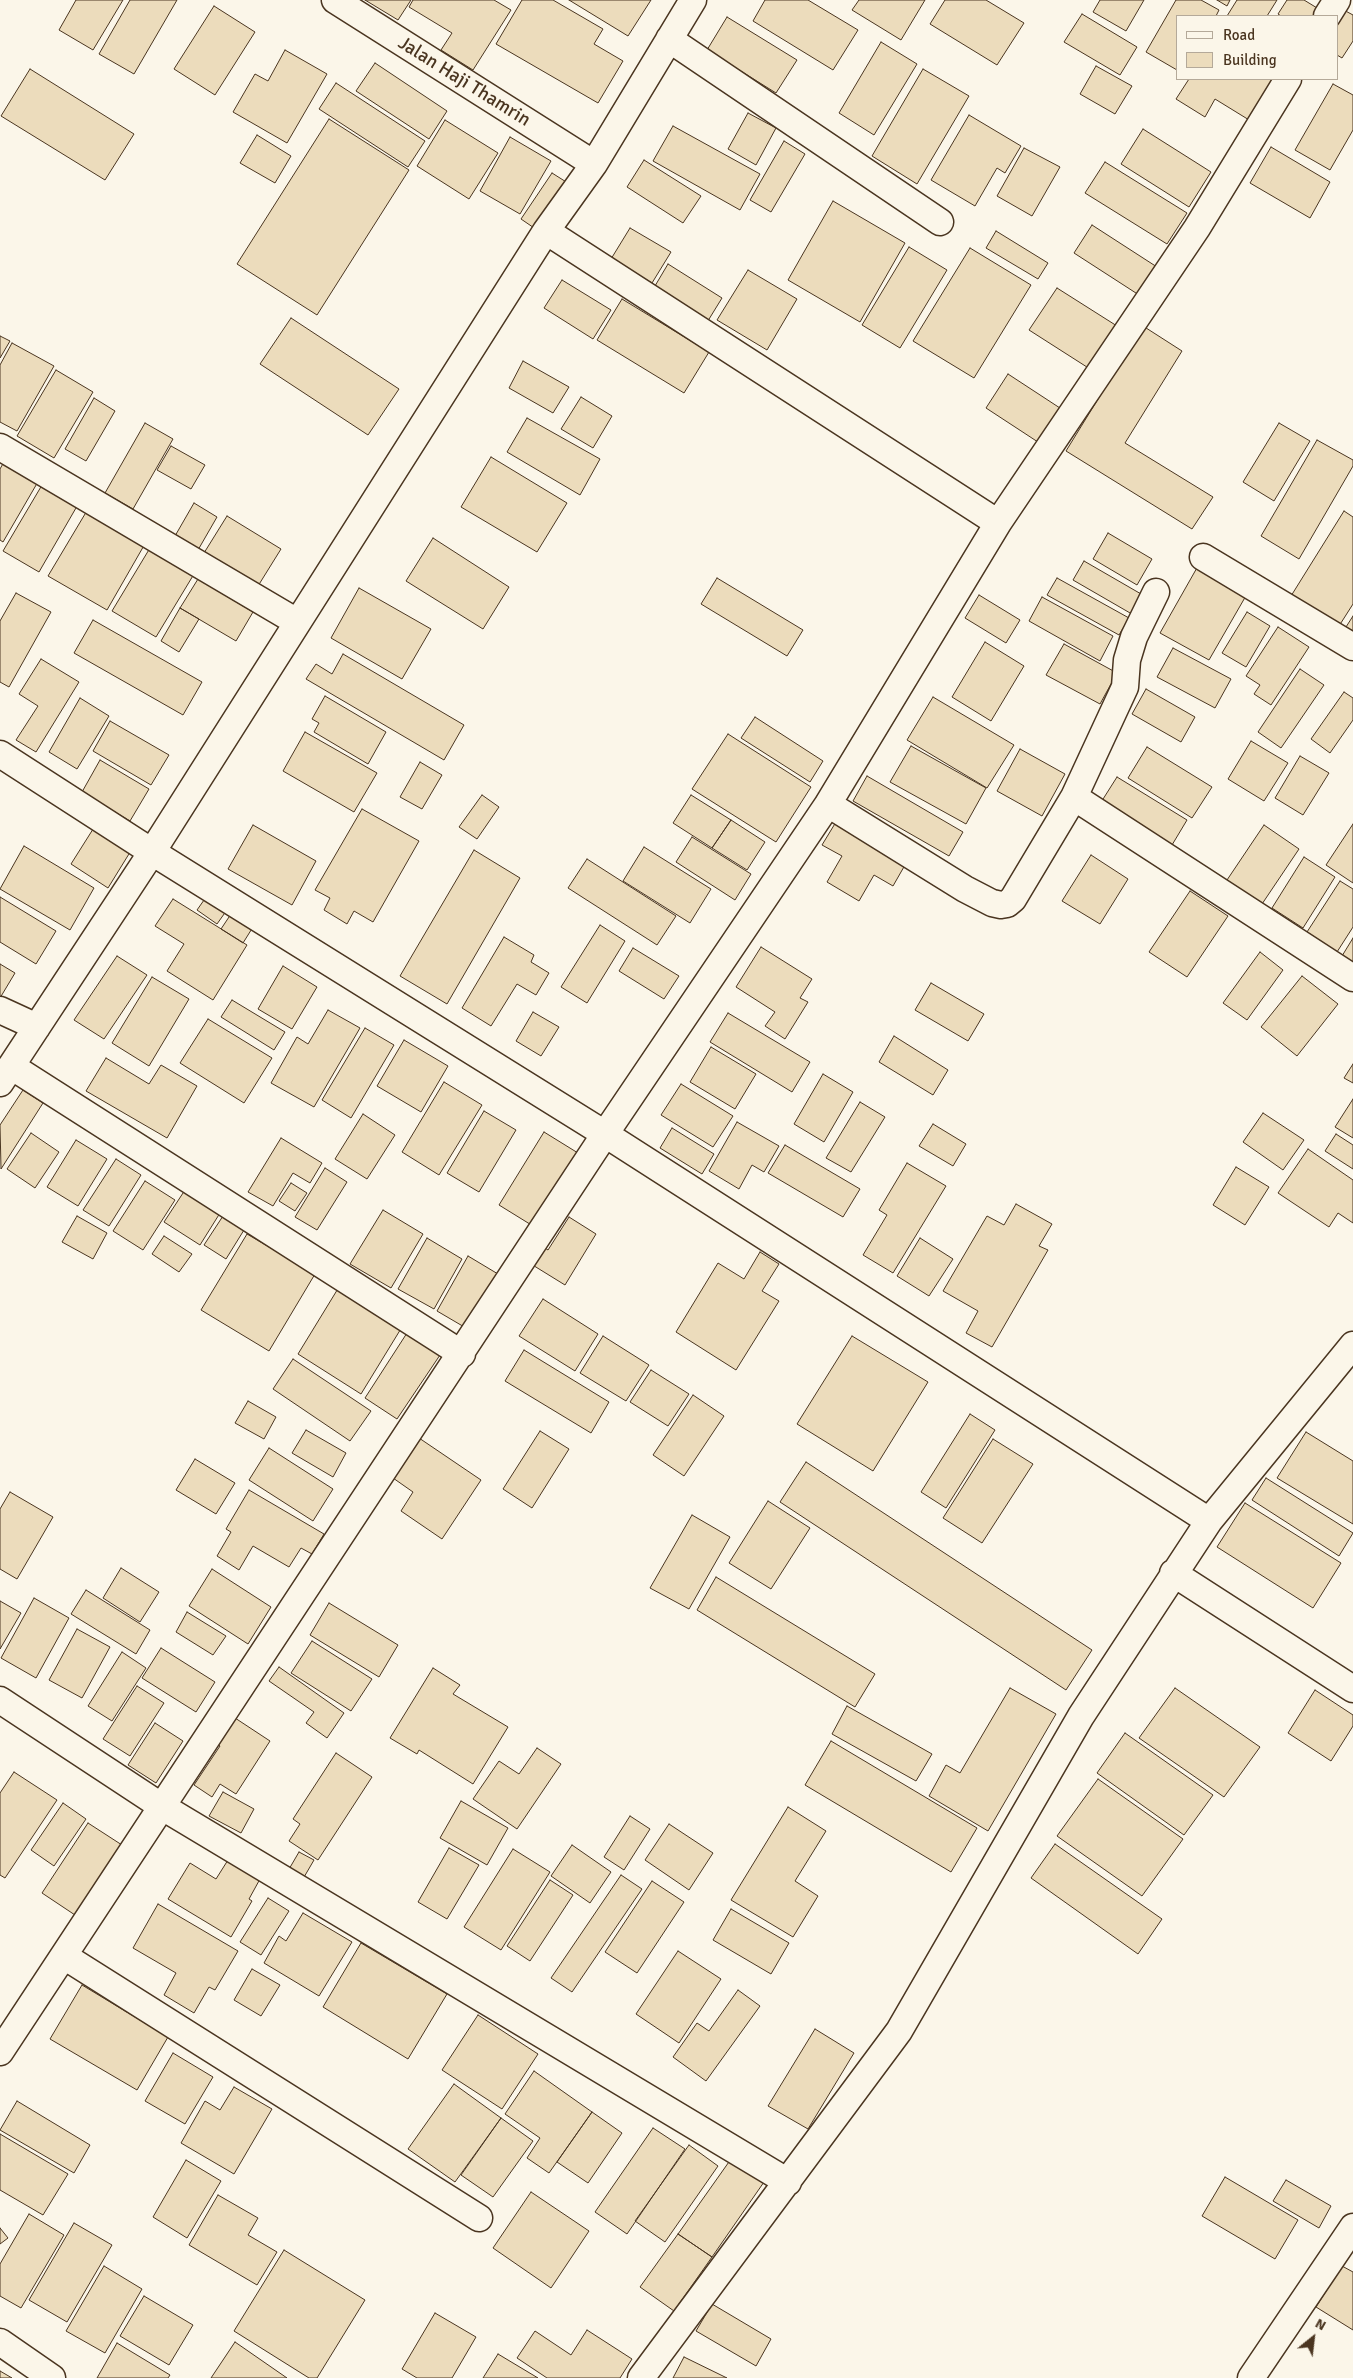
<!DOCTYPE html>
<style>
body{margin:0}
#map{position:relative;width:1353px;height:2378px;overflow:hidden;background:#fbf6e9;font-family:Signika,sans-serif}
canvas{display:block}
.legend{position:absolute;left:1176px;top:15px;width:162px;height:65px;box-sizing:border-box;background:#fbf6e9;border:1px solid #b4a999;margin:0;padding:6px 9px;list-style:none;font-size:15px;color:#4a3520}
.legend li{display:flex;align-items:center;gap:10px;height:25px}
.legend b{width:25px;border:1px solid #b4a999}
.north{position:absolute;left:1288px;top:2313px;width:50px;height:50px;-webkit-text-stroke:4px #fbf6e9;paint-order:stroke;rotate:29deg;font-size:14px;font-weight:700;line-height:20px;text-align:center;color:#4a3520}
.north::after{content:'';display:block;margin:auto;width:18px;height:22px;background:#4a3520;clip-path:polygon(50% 0,100% 100%,50% 72%,0 100%)}
</style>
<div id="map">
<canvas width="1353" height="2378"></canvas>
<ul class="legend">
<li><b style="height:6px;background:#fbf6e9"></b>Road</li>
<li><b style="height:14px;background:#ecdcbc"></b>Building</li>
</ul>
<div class="north">N</div>
</div>
<script>
const ctx = document.querySelector('canvas').getContext('2d');
ctx.lineJoin = 'round';
function fill(path, color) {
  ctx.fillStyle = color;
  ctx.fill(path, 'evenodd');
}
function poly(rows) {
  const path = new Path2D();
  for (const r of rows) {
    path.moveTo(r[0], r[1]);
    for (let i = 2; i < r.length; i += 2) path.lineTo(r[i], r[i + 1]);
  }
  return path;
}
function stroke(path, color, width, dash) {
  ctx.strokeStyle = color;
  ctx.lineWidth = width;
  ctx.lineCap = dash ? 'butt' : 'round';
  ctx.setLineDash(dash || []);
  ctx.stroke(path);
}
function label(font, color, halo, rows, align = 'center') {
  ctx.font = font + ' Signika,sans-serif';
  ctx.lineWidth = 4;
  ctx.setLineDash([]);
  ctx.textBaseline = 'middle';
  ctx.strokeStyle = halo;
  ctx.fillStyle = color;
  for (const [text, x, y, turn = 0] of rows) {
    ctx.save();
    ctx.translate(x, y);
    ctx.rotate((+turn || 0) * Math.PI / 180);
    ctx.textAlign = isNaN(turn) ? turn : align;
    if (halo) ctx.strokeText(text, 0, 0);
    ctx.fillText(text, 0, 0);
    ctx.restore();
  }
}
const building = poly([
 [76,0,123,0,93,50,59,30,76,0],
 [130,0,177,0,134,74,99,54,130,0],
 [365,0,411,0,398,20,365,0],
 [413,0,494,0,511,10,473,70,441,50,452,33,409,7,413,0],
 [522,0,553,0,603,29,594,44,623,61,598,103,496,44,522,0],
 [569,0,651,0,628,36,569,0],
 [765,0,808,0,858,30,833,70,753,21,765,0],
 [859,0,925,0,901,40,852,10,859,0],
 [945,0,986,0,1024,23,997,65,930,24,945,0],
 [1100,0,1144,0,1126,31,1093,12,1100,0],
 [1176,0,1201,0,1219,10,1216,16,1177,16,1177,70,1146,52,1176,0],
 [1217,0,1230,0,1227,6,1217,0],
 [1237,0,1277,0,1267,16,1227,16,1237,0],
 [1287,0,1304,0,1322,11,1319,16,1281,16,1278,14,1287,0],
 [214,6,255,32,215,95,174,69,214,6],
 [1340,8,1353,15,1353,41,1342,58,1337,55,1337,16,1340,8],
 [1082,14,1137,47,1120,75,1064,42,1082,14],
 [727,17,797,60,776,93,707,50,727,17],
 [881,42,917,64,874,135,839,113,881,42],
 [285,50,327,74,287,143,233,112,255,74,268,81,285,50],
 [375,63,447,111,429,139,356,91,375,63],
 [1096,66,1132,86,1115,114,1080,94,1096,66],
 [30,69,134,134,105,180,1,116,30,69],
 [923,69,969,96,917,184,872,156,923,69],
 [1189,79,1281,79,1254,123,1215,99,1205,117,1176,99,1189,79],
 [336,83,425,141,408,167,319,109,336,83],
 [1333,84,1353,95,1353,130,1330,170,1295,150,1333,84],
 [748,113,776,128,756,165,728,149,748,113],
 [969,115,1021,146,1005,173,997,168,975,206,931,180,969,115],
 [329,119,409,170,317,315,237,264,329,119],
 [445,120,498,153,469,199,417,166,445,120],
 [673,126,760,174,740,210,653,161,673,126],
 [1143,129,1211,172,1189,207,1121,164,1143,129],
 [257,135,291,156,275,183,240,163,257,135],
 [510,137,551,161,520,214,480,191,510,137],
 [784,141,805,154,771,212,750,200,784,141],
 [1271,147,1330,182,1310,218,1250,183,1271,147],
 [1024,148,1060,167,1032,216,997,196,1024,148],
 [644,160,701,196,683,223,627,187,644,160],
 [1105,162,1187,213,1167,244,1085,193,1105,162],
 [552,173,571,185,540,232,521,219,552,173],
 [833,201,905,243,860,322,788,280,833,201],
 [1092,225,1157,267,1139,295,1074,253,1092,225],
 [630,228,671,252,652,283,611,259,630,228],
 [996,231,1048,263,1038,279,986,248,996,231],
 [909,247,947,270,900,348,862,325,909,247],
 [970,248,1031,285,974,378,913,341,970,248],
 [668,264,722,298,706,324,652,291,668,264],
 [748,270,797,299,767,350,717,320,748,270],
 [562,280,611,310,593,339,544,308,562,280],
 [1057,288,1117,326,1090,369,1029,330,1057,288],
 [622,299,709,352,684,393,597,340,622,299],
 [291,318,399,389,368,435,260,364,291,318],
 [1143,326,1182,351,1125,443,1213,497,1192,529,1066,451,1143,326],
 [0,336,10,341,0,358,0,336],
 [12,343,54,366,17,431,0,422,0,365,12,343],
 [523,361,569,387,553,413,509,388,523,361],
 [56,370,93,392,54,458,17,436,56,370],
 [1008,374,1063,410,1041,444,986,408,1008,374],
 [581,397,612,416,593,448,561,429,581,397],
 [94,398,115,411,86,461,65,449,94,398],
 [527,418,600,459,580,495,507,452,527,418],
 [145,423,173,439,133,509,105,493,145,423],
 [1279,423,1310,441,1274,501,1243,482,1279,423],
 [1317,440,1353,460,1353,466,1299,559,1261,536,1317,440],
 [171,446,205,465,191,489,157,470,171,446],
 [491,457,567,503,537,552,461,507,491,457],
 [5,460,39,480,3,542,0,540,0,469,5,460],
 [45,480,80,501,39,572,3,551,45,480],
 [194,503,217,517,198,550,175,536,194,503],
 [88,509,146,542,107,610,48,576,88,509],
 [1344,511,1353,517,1353,604,1339,626,1291,596,1344,511],
 [227,516,281,549,258,586,204,553,227,516],
 [1108,533,1152,559,1137,585,1093,559,1108,533],
 [433,538,509,587,483,629,406,581,433,538],
 [150,548,194,574,156,637,112,611,150,548],
 [1084,561,1148,598,1137,617,1073,580,1084,561],
 [1198,566,1247,594,1209,660,1160,633,1198,566],
 [717,578,803,630,787,656,701,604,717,578],
 [1057,578,1129,618,1119,635,1047,595,1057,578],
 [198,579,253,612,236,641,180,608,198,579],
 [359,588,431,629,402,679,331,638,359,588],
 [16,593,51,612,9,687,0,682,0,621,16,593],
 [979,595,1020,620,1006,643,965,618,979,595],
 [1042,597,1113,636,1100,661,1029,621,1042,597],
 [180,608,199,619,179,652,161,641,180,608],
 [1247,612,1270,626,1246,667,1222,653,1247,612],
 [1353,616,1353,631,1346,627,1353,616],
 [93,620,202,682,183,715,74,653,93,620],
 [1278,627,1309,647,1271,705,1254,694,1260,685,1246,676,1278,627],
 [985,642,1024,666,991,721,952,697,985,642],
 [1064,644,1117,673,1100,704,1046,675,1064,644],
 [1173,648,1231,679,1215,708,1157,677,1173,648],
 [343,654,464,725,444,760,306,679,316,664,332,674,343,654],
 [41,659,79,682,36,752,16,740,38,706,19,694,41,659],
 [1300,669,1324,685,1281,748,1258,732,1300,669],
 [1146,689,1195,717,1181,742,1132,714,1146,689],
 [1344,692,1353,698,1353,720,1330,753,1311,739,1344,692],
 [325,696,386,732,368,764,314,732,319,723,312,719,325,696],
 [933,697,1014,745,987,788,907,740,933,697],
 [80,698,109,716,77,769,49,752,80,698],
 [755,717,823,761,810,782,741,738,755,717],
 [110,721,169,755,151,785,93,751,110,721],
 [305,732,377,773,354,812,283,771,305,732],
 [728,734,811,787,776,842,692,789,728,734],
 [1251,741,1288,763,1264,801,1228,779,1251,741],
 [911,746,986,788,966,824,890,782,911,746],
 [1147,747,1212,787,1192,818,1128,778,1147,747],
 [1020,749,1065,774,1042,816,997,791,1020,749],
 [1300,756,1329,773,1303,815,1275,798,1300,756],
 [100,760,149,789,130,821,82,792,100,760],
 [420,762,442,775,422,809,400,797,420,762],
 [867,776,963,832,949,856,853,801,867,776],
 [1117,777,1187,820,1169,850,1098,807,1117,777],
 [482,795,499,807,477,839,459,827,482,795],
 [691,795,731,820,712,848,673,823,691,795],
 [362,809,419,841,373,922,354,911,347,924,324,910,330,898,315,890,362,809],
 [839,817,909,858,893,886,874,875,859,901,827,882,842,856,822,845,839,817],
 [731,820,765,842,747,870,712,848,731,820],
 [1353,824,1353,883,1326,865,1353,824],
 [253,825,316,861,292,905,228,869,253,825],
 [1264,825,1299,849,1262,904,1227,880,1264,825],
 [95,826,132,849,108,888,71,864,95,826],
 [692,837,751,874,735,900,676,862,692,837],
 [24,846,94,888,70,930,0,889,24,846],
 [644,847,711,889,690,923,623,881,644,847],
 [474,850,520,878,447,1004,400,976,474,850],
 [1091,855,1128,879,1100,924,1062,901,1091,855],
 [1304,857,1335,877,1303,928,1272,908,1304,857],
 [587,859,676,916,657,945,568,888,587,859],
 [1340,881,1353,889,1353,927,1337,952,1307,932,1340,881],
 [1190,891,1228,916,1187,977,1149,952,1190,891],
 [209,893,229,907,217,924,197,910,209,893],
 [0,897,56,931,36,964,0,942,0,897],
 [173,899,247,945,213,1000,167,971,184,944,155,926,173,899],
 [231,914,253,927,243,943,221,929,231,914],
 [600,925,625,941,587,1003,561,987,600,925],
 [504,937,534,955,531,962,549,973,536,995,517,984,491,1026,462,1008,504,937],
 [1353,938,1353,963,1342,956,1353,938],
 [761,947,812,979,800,998,808,1002,785,1039,765,1026,775,1012,736,987,761,947],
 [633,948,679,976,664,999,619,971,633,948],
 [1260,952,1283,970,1247,1020,1223,1003,1260,952],
 [117,956,147,975,104,1039,74,1020,117,956],
 [0,964,15,973,0,998,0,964],
 [283,966,317,987,292,1029,258,1009,283,966],
 [1302,976,1338,1004,1297,1056,1261,1027,1302,976],
 [152,977,189,999,149,1066,112,1043,152,977],
 [931,983,984,1014,968,1041,915,1010,931,983],
 [232,1000,285,1032,274,1050,221,1017,232,1000],
 [328,1010,360,1028,314,1107,271,1083,297,1037,308,1044,328,1010],
 [533,1012,559,1027,541,1056,516,1041,533,1012],
 [728,1013,810,1062,792,1092,710,1042,728,1013],
 [208,1019,272,1058,244,1103,180,1063,208,1019],
 [365,1028,394,1045,351,1118,322,1100,365,1028],
 [894,1036,948,1070,933,1095,879,1062,894,1036],
 [404,1040,448,1066,421,1112,377,1086,404,1040],
 [711,1047,756,1074,735,1109,690,1082,711,1047],
 [106,1058,149,1084,161,1065,197,1086,167,1138,86,1091,106,1058],
 [1353,1064,1353,1083,1344,1078,1353,1064],
 [823,1074,853,1092,824,1142,794,1124,823,1074],
 [444,1082,482,1105,439,1175,402,1152,444,1082],
 [681,1084,733,1116,713,1147,661,1115,681,1084],
 [23,1090,43,1103,1,1169,0,1125,23,1090],
 [1353,1099,1353,1138,1335,1127,1353,1099],
 [860,1102,885,1117,851,1172,826,1158,860,1102],
 [484,1111,516,1130,479,1192,447,1173,484,1111],
 [1263,1113,1304,1140,1283,1170,1243,1142,1263,1113],
 [363,1114,395,1135,367,1179,335,1159,363,1114],
 [737,1122,779,1146,764,1172,752,1165,739,1189,709,1171,737,1122],
 [933,1124,966,1144,953,1166,919,1146,933,1124],
 [672,1128,714,1154,702,1174,660,1148,672,1128],
 [544,1132,578,1153,533,1226,499,1205,544,1132],
 [31,1133,59,1152,35,1188,7,1169,31,1133],
 [1336,1134,1353,1145,1353,1169,1325,1151,1336,1134],
 [281,1138,322,1163,310,1183,293,1173,273,1206,248,1192,281,1138],
 [76,1140,107,1159,78,1206,47,1187,76,1140],
 [785,1145,860,1189,843,1217,768,1173,785,1145],
 [1308,1149,1353,1180,1353,1223,1338,1213,1329,1227,1278,1193,1308,1149],
 [116,1159,141,1175,109,1226,83,1210,116,1159],
 [907,1163,946,1186,893,1273,863,1255,887,1215,879,1210,907,1163],
 [1236,1167,1269,1187,1245,1225,1213,1205,1236,1167],
 [325,1168,347,1182,317,1230,295,1217,325,1168],
 [145,1181,175,1200,143,1250,113,1231,145,1181],
 [291,1183,307,1193,295,1211,279,1201,291,1183],
 [185,1190,220,1213,200,1245,164,1222,185,1190],
 [1016,1204,1052,1224,1039,1246,1048,1250,992,1347,966,1333,978,1311,943,1291,987,1216,1004,1225,1016,1204],
 [383,1210,423,1234,391,1288,350,1264,383,1210],
 [77,1216,107,1233,93,1259,62,1242,77,1216],
 [223,1216,244,1230,226,1259,204,1245,223,1216],
 [569,1217,596,1234,565,1285,531,1264,542,1246,548,1250,569,1217],
 [247,1234,315,1274,269,1351,201,1310,247,1234],
 [164,1236,192,1254,179,1272,152,1254,164,1236],
 [427,1238,462,1259,434,1309,398,1289,427,1238],
 [920,1238,953,1259,929,1296,897,1276,920,1238],
 [760,1252,779,1264,762,1291,779,1301,736,1370,676,1332,718,1263,744,1279,760,1252],
 [468,1256,498,1274,466,1328,437,1311,468,1256],
 [339,1287,402,1327,361,1394,298,1354,339,1287],
 [543,1299,598,1334,575,1371,519,1336,543,1299],
 [407,1333,440,1355,397,1419,365,1398,407,1333],
 [603,1336,649,1365,626,1401,580,1373,603,1336],
 [852,1336,928,1382,873,1471,797,1424,852,1336],
 [524,1350,609,1402,591,1433,505,1381,524,1350],
 [293,1359,371,1411,350,1441,273,1389,293,1359],
 [651,1370,689,1394,668,1426,630,1402,651,1370],
 [693,1395,724,1416,684,1476,653,1455,693,1395],
 [248,1401,276,1417,264,1439,235,1423,248,1401],
 [970,1414,995,1430,946,1508,921,1492,970,1414],
 [306,1430,346,1453,333,1477,292,1453,306,1430],
 [540,1431,569,1449,532,1508,503,1489,540,1431],
 [1306,1432,1353,1461,1353,1524,1277,1478,1306,1432],
 [419,1438,481,1480,442,1539,401,1511,413,1492,393,1478,419,1438],
 [993,1439,1033,1464,982,1543,943,1518,993,1439],
 [269,1448,333,1489,313,1521,249,1480,269,1448],
 [195,1459,235,1483,216,1514,176,1490,195,1459],
 [806,1462,1092,1650,1066,1690,780,1502,806,1462],
 [1266,1478,1353,1533,1339,1556,1252,1500,1266,1478],
 [249,1490,324,1534,312,1554,301,1548,289,1567,253,1546,239,1570,217,1556,231,1532,226,1529,249,1490],
 [10,1492,53,1517,17,1579,0,1569,0,1509,10,1492],
 [768,1501,810,1528,771,1589,729,1563,768,1501],
 [1245,1503,1341,1563,1313,1608,1217,1547,1245,1503],
 [692,1515,730,1537,689,1609,650,1588,692,1515],
 [121,1568,159,1592,140,1622,103,1598,121,1568],
 [212,1569,271,1607,248,1644,189,1606,212,1569],
 [716,1577,875,1674,855,1707,697,1610,716,1577],
 [86,1590,150,1630,136,1654,71,1614,86,1590],
 [34,1598,69,1618,36,1678,1,1658,34,1598],
 [0,1601,21,1613,0,1649,0,1601],
 [329,1603,398,1645,379,1677,310,1635,329,1603],
 [187,1612,226,1636,213,1655,176,1632,187,1612],
 [77,1629,110,1647,82,1698,49,1680,77,1629],
 [312,1641,372,1679,351,1711,291,1673,312,1641],
 [161,1648,215,1682,196,1712,142,1678,161,1648],
 [122,1652,146,1668,112,1721,88,1706,122,1652],
 [279,1667,344,1713,327,1738,306,1723,314,1712,269,1681,279,1667],
 [433,1668,460,1685,453,1694,508,1727,473,1784,419,1750,417,1754,390,1738,433,1668],
 [137,1686,164,1703,130,1756,103,1739,137,1686],
 [1010,1688,1056,1714,988,1831,929,1796,946,1765,960,1773,1010,1688],
 [1175,1688,1260,1747,1224,1797,1139,1738,1175,1688],
 [1315,1690,1353,1715,1353,1726,1331,1761,1288,1733,1315,1690],
 [847,1706,932,1754,916,1781,832,1734,847,1706],
 [232,1716,270,1741,236,1794,220,1784,212,1797,194,1785,220,1746,215,1742,232,1716],
 [155,1723,183,1741,156,1783,128,1765,155,1723],
 [1125,1733,1213,1795,1184,1835,1097,1773,1125,1733],
 [831,1741,977,1828,951,1872,805,1785,831,1741],
 [537,1748,561,1764,517,1829,473,1799,499,1761,519,1774,537,1748],
 [336,1753,372,1777,318,1860,289,1841,300,1824,293,1819,336,1753],
 [14,1772,57,1800,5,1878,0,1875,0,1793,14,1772],
 [1098,1779,1183,1839,1142,1896,1057,1836,1098,1779],
 [223,1792,254,1809,241,1833,209,1816,223,1792],
 [461,1801,508,1828,487,1865,440,1838,461,1801],
 [63,1803,86,1819,54,1866,31,1850,63,1803],
 [788,1807,826,1831,795,1881,818,1896,793,1937,731,1900,788,1807],
 [630,1816,650,1829,624,1870,604,1857,630,1816],
 [88,1823,122,1845,75,1915,42,1893,88,1823],
 [669,1824,713,1853,689,1890,645,1860,669,1824],
 [1055,1844,1162,1919,1138,1954,1031,1878,1055,1844],
 [572,1845,611,1872,590,1903,551,1876,572,1845],
 [449,1848,479,1865,447,1919,418,1902,449,1848],
 [513,1849,550,1872,501,1950,464,1927,513,1849],
 [299,1852,314,1860,300,1884,285,1876,299,1852],
 [228,1860,260,1879,249,1899,252,1901,231,1937,168,1899,190,1863,216,1879,228,1860],
 [621,1875,642,1889,572,1992,551,1978,621,1875],
 [550,1880,573,1895,530,1961,507,1946,550,1880],
 [652,1881,684,1902,637,1973,605,1952,652,1881],
 [268,1898,289,1911,261,1955,240,1942,268,1898],
 [158,1904,238,1951,215,1990,209,1987,194,2013,164,1995,176,1973,133,1948,158,1904],
 [731,1909,789,1943,771,1974,713,1940,731,1909],
 [303,1913,352,1942,319,1996,264,1963,279,1936,286,1941,303,1913],
 [361,1943,447,1994,408,2059,323,2007,361,1943],
 [678,1951,721,1979,679,2043,636,2014,678,1951],
 [252,1969,280,1985,261,2016,234,2000,252,1969],
 [82,1985,168,2037,137,2090,50,2039,82,1985],
 [738,1990,760,2006,706,2081,673,2057,697,2023,709,2031,738,1990],
 [478,2015,538,2054,502,2109,442,2070,478,2015],
 [815,2029,854,2053,808,2129,768,2106,815,2029],
 [173,2053,213,2077,185,2124,145,2101,173,2053],
 [534,2071,592,2112,549,2173,527,2158,540,2138,505,2114,534,2071],
 [454,2084,501,2118,455,2182,408,2149,454,2084],
 [234,2087,272,2109,234,2174,181,2143,205,2101,220,2110,234,2087],
 [17,2101,90,2145,74,2173,0,2130,17,2101],
 [592,2112,622,2133,588,2183,557,2162,592,2112],
 [501,2118,533,2141,493,2197,461,2175,501,2118],
 [653,2128,685,2149,627,2234,595,2212,653,2128],
 [0,2134,68,2174,43,2215,0,2190,0,2134],
 [689,2145,718,2166,665,2242,635,2221,689,2145],
 [731,2159,764,2182,712,2257,678,2234,731,2159],
 [186,2160,221,2181,187,2238,153,2217,186,2160],
 [1225,2177,1298,2220,1275,2259,1202,2216,1225,2177],
 [1286,2180,1331,2206,1319,2228,1273,2201,1286,2180],
 [531,2192,589,2231,551,2288,493,2248,531,2192],
 [218,2195,258,2218,248,2235,277,2252,257,2285,189,2245,218,2195],
 [29,2214,64,2235,21,2308,0,2296,0,2264,29,2214],
 [74,2223,112,2245,67,2322,29,2300,74,2223],
 [0,2228,8,2238,0,2244,0,2228],
 [678,2234,712,2257,674,2311,640,2287,678,2234],
 [284,2250,365,2300,317,2378,309,2378,234,2331,284,2250],
 [104,2266,142,2289,105,2353,66,2331,104,2266],
 [1342,2266,1353,2272,1353,2330,1316,2307,1342,2266],
 [144,2296,193,2325,169,2365,120,2336,144,2296],
 [712,2304,771,2339,756,2366,696,2331,712,2304],
 [435,2313,476,2337,452,2378,417,2378,402,2369,435,2313],
 [587,2330,632,2359,620,2378,547,2378,517,2358,535,2331,571,2355,587,2330],
 [235,2342,287,2378,211,2378,235,2342],
 [117,2343,170,2375,168,2378,97,2378,117,2343],
 [498,2354,538,2378,483,2378,498,2354],
 [684,2357,727,2378,673,2378,684,2357],
 [0,2371,12,2378,0,2378,0,2371]
]);
fill(building, '#ecdcbc');
stroke(building, '#4a3520', 1);
const minor = poly([
 [335,0,594,164],
 [1327,16,1337,0],
 [669,39,940,222],
 [546,231,998,523],
 [0,447,297,622],
 [1203,557,1353,647],
 [0,754,152,852,605,1134,1209,1521],
 [1074,797,1353,978],
 [828,804,965,889,992,903,1001,905,1007,904,1013,899,1074,797,1125,687,1127,660,1134,637,1156,592],
 [0,1010,37,1027],
 [11,1066,462,1354],
 [0,1083,152,852,546,231,594,164,693,0],
 [1173,1573,1353,1689],
 [0,1700,161,1806,788,2182],
 [64,1956,479,2218],
 [0,2052,605,1134,828,804,998,523,1197,228,1288,79],
 [0,2342,52,2378],
 [641,2378,899,2031,1081,1716,1209,1521,1353,1345],
 [1251,2378,1353,2227]
]);
stroke(minor, '#4a3520', 29);
stroke(minor, '#fbf6e9', 26);
label('19px', '#4a3520', '#fbf6e9', [
 ["Jalan Haji Thamrin",464,82,32]
]);
</script>
